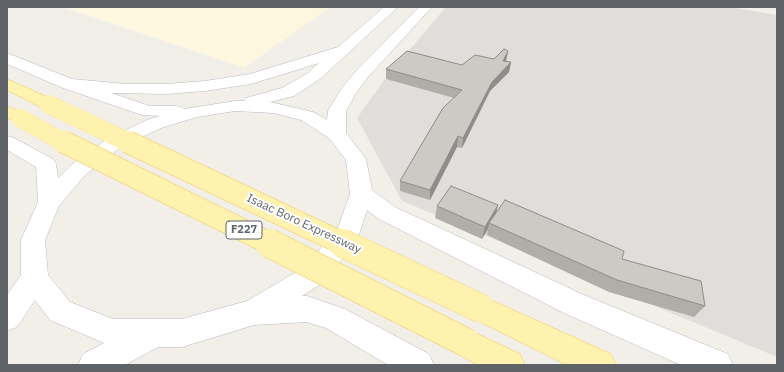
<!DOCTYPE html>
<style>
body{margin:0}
#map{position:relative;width:784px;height:372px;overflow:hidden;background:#f1efe8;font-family:"IBM Plex Sans",sans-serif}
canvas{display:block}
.frame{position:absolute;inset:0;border:8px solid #5f6368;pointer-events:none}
</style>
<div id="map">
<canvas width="784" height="372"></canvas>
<div class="frame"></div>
</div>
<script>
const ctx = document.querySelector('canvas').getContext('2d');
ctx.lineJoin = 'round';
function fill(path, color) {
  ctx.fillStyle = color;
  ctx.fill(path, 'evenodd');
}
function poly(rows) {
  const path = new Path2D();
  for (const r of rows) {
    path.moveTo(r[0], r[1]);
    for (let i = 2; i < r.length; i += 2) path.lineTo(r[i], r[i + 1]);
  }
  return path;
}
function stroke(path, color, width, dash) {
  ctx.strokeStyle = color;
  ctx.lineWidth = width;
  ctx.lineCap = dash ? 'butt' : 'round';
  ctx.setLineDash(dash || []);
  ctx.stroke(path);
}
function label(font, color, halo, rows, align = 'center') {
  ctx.font = font + ' "IBM Plex Sans",sans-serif';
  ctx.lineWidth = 4;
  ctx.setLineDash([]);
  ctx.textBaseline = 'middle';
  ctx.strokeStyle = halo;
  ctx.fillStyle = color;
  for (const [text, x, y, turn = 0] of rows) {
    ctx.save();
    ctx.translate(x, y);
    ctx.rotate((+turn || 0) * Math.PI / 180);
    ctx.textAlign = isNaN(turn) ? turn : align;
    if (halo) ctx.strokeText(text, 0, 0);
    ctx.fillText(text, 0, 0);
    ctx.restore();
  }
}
fill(poly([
 [63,7,330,7,244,68]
]), '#fef7e0');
fill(poly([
 [446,7,730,7,777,15,777,357,402,201,357,118,385,79]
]), '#e0deda');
const secondary = poly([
 [384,7,398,7,320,79,294,96,270,102,313,112,327,120,328,111,342,88,356,71,419,7,432,7,368,77,356,93,346,111,346,133,366,159,372,190,395,207,584,295,728,354,733,365,681,365,564,313,379,219,367,210,357,241,321,284,302,296,307,296,345,309,429,354,434,365,388,365,326,328,307,322,254,325,182,347,158,347,125,365,78,365,83,354,104,343,50,320,35,300,17,327,7,331,7,295,21,275,21,240,38,202,36,167,7,150,7,136,14,138,53,159,56,164,58,178,71,165,107,139,147,120,160,116,142,115,63,88,7,64,7,53,72,79,126,84,166,84,205,81,250,74,338,47,384,7],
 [319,63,308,73,282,88,246,98,244,101,235,101,184,109,182,107,176,106,150,106,111,93,166,94,205,91,251,84,319,63],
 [235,111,273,113,301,120,329,138,346,160,350,194,337,230,303,268,247,301,182,319,113,319,70,302,48,275,45,240,59,206,85,175,121,147,161,128,197,117,235,111]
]);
const primary = poly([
 [7,79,54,100,57,104,54,108,48,109,42,108,7,90,7,79],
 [7,106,27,114,29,118,27,122,20,124,7,118,7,106],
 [482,296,611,354,616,365,567,365,472,318,468,309,472,300,482,296],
 [467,329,520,354,525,365,478,365,456,353,452,343,456,333,467,329]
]);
stroke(secondary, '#b6babf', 1);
stroke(primary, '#f2c960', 1);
fill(secondary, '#fff');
fill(primary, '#fff2af');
const primaryBridgeFar2 = poly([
 [48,104,130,143],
 [20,118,65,143]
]);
const primaryBridgeFar1 = poly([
 [64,142,271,244],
 [128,142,344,244]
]);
const primaryBridge = poly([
 [269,243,467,343],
 [342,243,482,309]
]);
stroke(primaryBridgeFar2, '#f2c960', 18, []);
stroke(primaryBridgeFar1, '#f2c960', 23, []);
stroke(primaryBridge, '#f2c960', 29, []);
stroke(primaryBridgeFar2, '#fff2af', 18);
stroke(primaryBridgeFar1, '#fff2af', 22);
stroke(primaryBridge, '#fff2af', 28);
fill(poly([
 [508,51,506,61,511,62,509,72,490,91,462,148,457,147,430,200,400,191,400,181,454,98,386,79,386,69,462,65,494,59],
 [437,206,496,213,622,259,705,306,694,317,609,292,487,235,488,229,482,239,435,218]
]), '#afaea9');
fill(poly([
 [508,51,506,61,501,70,503,61],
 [511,62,509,72,490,91,462,148,463,138,492,82],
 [458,136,457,147,430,200,430,190],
 [498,205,495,218,489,223,488,229,482,239,485,227]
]), '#8f8d8a');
const building = poly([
 [504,49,508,51,503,61,511,62,492,82,463,138,458,136,430,190,400,181,443,108,462,90,386,69,407,51,462,65,475,55,494,59,504,49],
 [451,186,498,205,485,227,437,206,451,186],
 [505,200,624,251,622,259,701,281,705,306,617,280,489,223,505,200]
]);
fill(building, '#cccac5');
stroke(building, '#8f8d8a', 1);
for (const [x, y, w] of [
 [244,230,36]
]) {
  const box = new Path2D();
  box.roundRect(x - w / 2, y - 9, w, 18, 3);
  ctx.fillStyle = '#fff';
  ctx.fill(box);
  stroke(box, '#5f6368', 1);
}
label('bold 11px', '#5f6368', null, [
 ["F227",244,230]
]);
label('12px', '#5f6368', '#fff', [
 ["Isaac Boro Expressway",304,224,25]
]);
</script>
